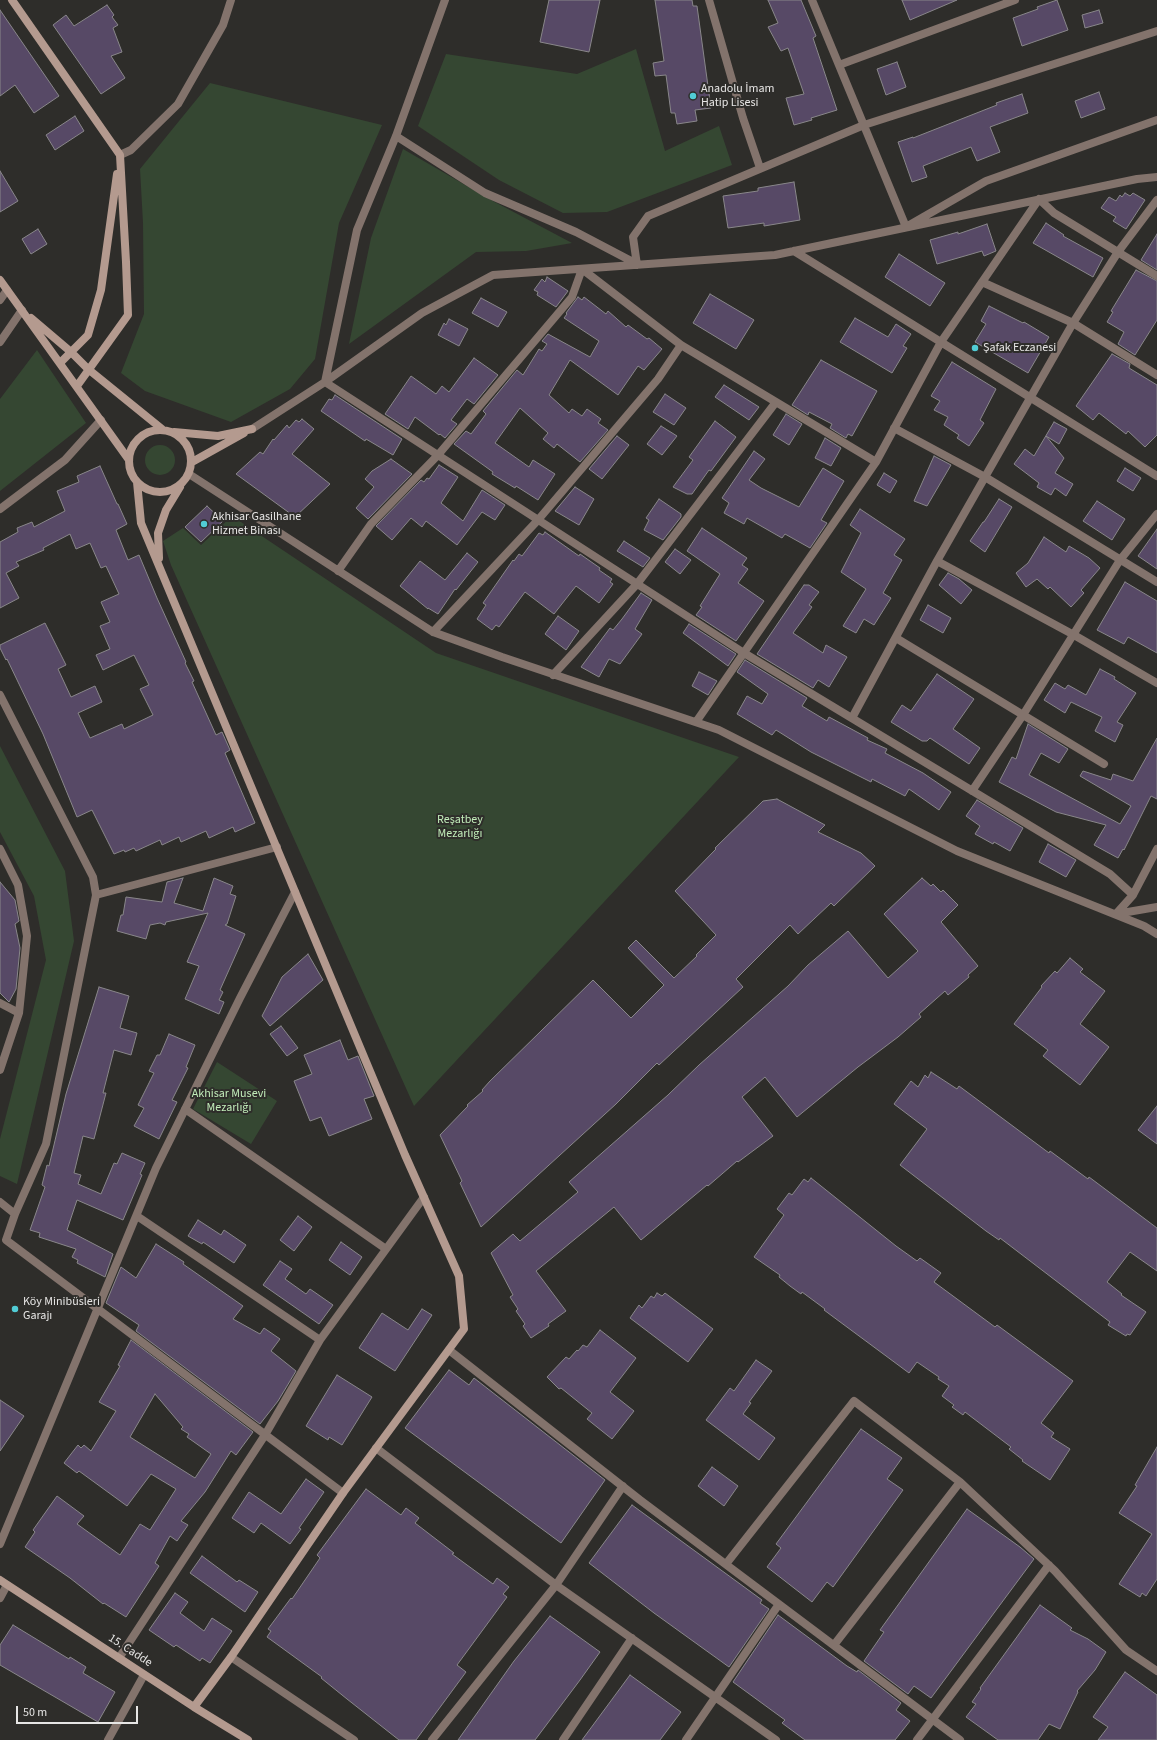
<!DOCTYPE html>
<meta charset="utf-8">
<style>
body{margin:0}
#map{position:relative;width:1157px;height:1740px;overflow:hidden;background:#2e2d2a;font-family:"Source Sans 3",sans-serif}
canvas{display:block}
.scale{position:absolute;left:16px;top:1706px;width:122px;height:18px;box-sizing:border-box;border:2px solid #e7e6e5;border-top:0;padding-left:5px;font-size:12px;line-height:14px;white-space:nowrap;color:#e7e6e5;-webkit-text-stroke:3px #2e2d2a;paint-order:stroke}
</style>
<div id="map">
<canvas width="1157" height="1740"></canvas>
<div class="scale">50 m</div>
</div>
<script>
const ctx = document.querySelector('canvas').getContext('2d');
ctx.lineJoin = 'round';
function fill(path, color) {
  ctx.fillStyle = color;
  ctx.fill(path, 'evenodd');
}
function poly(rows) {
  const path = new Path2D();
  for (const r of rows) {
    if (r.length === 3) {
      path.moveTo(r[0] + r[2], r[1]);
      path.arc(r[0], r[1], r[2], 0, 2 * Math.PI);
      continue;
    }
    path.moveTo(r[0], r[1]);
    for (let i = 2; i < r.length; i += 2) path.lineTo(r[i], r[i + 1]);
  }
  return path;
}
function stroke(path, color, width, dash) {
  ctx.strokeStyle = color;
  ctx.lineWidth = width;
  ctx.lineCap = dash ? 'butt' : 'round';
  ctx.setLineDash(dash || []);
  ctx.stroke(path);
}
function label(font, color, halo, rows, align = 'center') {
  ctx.font = font + ' "Source Sans 3",sans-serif';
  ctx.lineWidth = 4;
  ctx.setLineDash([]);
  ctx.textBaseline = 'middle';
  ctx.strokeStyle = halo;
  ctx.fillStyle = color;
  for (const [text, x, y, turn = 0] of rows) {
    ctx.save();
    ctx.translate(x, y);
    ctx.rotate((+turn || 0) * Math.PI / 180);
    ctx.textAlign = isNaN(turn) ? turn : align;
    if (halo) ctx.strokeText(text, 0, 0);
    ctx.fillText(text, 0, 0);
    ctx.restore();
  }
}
fill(poly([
 [636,49,665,151,719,126,732,165,607,212,563,213,499,180,418,126,446,54,577,74],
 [210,83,382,125,339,223,315,359,290,389,231,422,145,391,121,373,144,314,143,223,140,169],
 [403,149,491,200,572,243,526,251,476,252,349,344,371,238],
 [37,350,86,423,0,491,0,399],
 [160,460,15],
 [232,516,436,653,739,757,414,1106,171,565,163,541,183,528,201,545],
 [0,746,65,871,74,941,17,1184,0,1176,0,1139,46,960,34,896,0,832],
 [217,1062,277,1101,251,1144,193,1109]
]), '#354732');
const building = poly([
 [549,0,600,0,589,52,540,42,549,0],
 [655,0,692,0,693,6,697,6,711,108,695,110,697,121,677,124,675,113,671,113,666,75,655,76,653,63,664,61,655,0],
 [768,0,801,0,816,36,813,38,837,110,811,118,812,120,794,125,786,98,804,94,788,48,781,51,768,27,778,23,768,0],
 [902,0,957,0,910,20,902,0],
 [1057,0,1068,30,1022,46,1013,18,1038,9,1037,7,1057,0],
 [107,5,114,15,112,17,118,25,113,28,122,52,111,56,125,78,101,94,53,25,66,15,74,26,107,5],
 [0,10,59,96,34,113,15,85,0,96,0,10],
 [1099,10,1103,23,1085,28,1082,15,1099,10],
 [897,62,906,87,886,95,877,69,897,62],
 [1099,92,1105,109,1081,118,1075,101,1099,92],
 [1022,94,1028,113,990,127,1000,152,977,161,971,147,923,166,927,177,912,182,898,142,913,137,913,138,997,105,996,103,1022,94],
 [75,116,84,131,55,150,46,135,75,116],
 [0,171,18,201,0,212,0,171],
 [794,182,800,220,764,226,764,223,728,228,723,196,758,191,758,188,794,182],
 [1125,193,1130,196,1133,193,1145,200,1126,229,1113,221,1116,217,1101,208,1109,197,1116,201,1120,195,1122,197,1125,193],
 [1046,223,1064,235,1063,236,1103,258,1093,277,1033,243,1046,223],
 [987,224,996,251,984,256,982,251,937,264,930,240,958,232,958,234,987,224],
 [38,229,47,244,31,254,22,239,38,229],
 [1157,234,1157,270,1141,260,1157,234],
 [899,254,945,283,930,306,885,277,899,254],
 [1136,270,1157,281,1157,320,1135,355,1118,344,1124,332,1107,322,1113,312,1111,311,1136,270],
 [547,277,568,291,556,307,537,295,538,292,534,290,542,279,545,282,547,277],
 [710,294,754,320,736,349,693,323,710,294],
 [578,297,582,300,584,297,606,314,608,311,626,327,628,325,647,339,649,338,662,349,644,370,638,366,618,395,570,360,549,395,569,413,572,409,582,416,587,409,601,419,598,423,608,430,580,462,557,444,554,448,543,439,548,433,520,408,495,443,529,467,533,460,555,474,538,500,516,486,515,488,492,474,493,472,454,444,466,431,471,434,486,414,483,411,517,370,523,375,539,349,542,351,547,344,542,341,548,334,590,357,599,341,564,318,567,314,566,313,578,297],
 [481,298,507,312,498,327,472,313,481,298],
 [989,306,1023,323,1024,322,1049,337,1028,373,975,342,986,324,981,321,989,306],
 [855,318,888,337,896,324,911,334,903,346,907,348,892,373,840,342,855,318],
 [449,319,468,329,459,346,438,335,444,323,446,325,449,319],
 [1112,354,1130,364,1129,368,1157,385,1157,435,1145,447,1128,431,1126,434,1099,413,1093,420,1076,406,1112,354],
 [474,358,498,375,474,404,467,399,451,420,457,424,445,438,440,434,439,435,415,417,408,429,385,414,411,376,436,394,442,386,449,392,474,358],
 [821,360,877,391,852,436,848,434,846,438,830,428,832,424,809,412,808,415,792,405,821,360],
 [952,362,996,389,980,420,984,423,969,446,957,438,959,435,944,425,948,417,934,410,940,401,931,396,952,362],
 [724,385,759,407,749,420,715,397,724,385],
 [665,394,686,408,674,425,653,412,665,394],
 [335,395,402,439,393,455,366,439,365,441,321,411,329,399,332,400,335,395],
 [786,414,802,424,789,445,773,435,786,414],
 [302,419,314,429,292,454,330,484,295,517,236,474,260,452,263,454,273,439,274,440,287,425,289,428,296,420,299,422,302,419],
 [715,421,736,437,711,471,709,470,692,494,687,494,673,487,693,460,689,457,715,421],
 [1054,422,1067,429,1059,444,1046,436,1064,458,1055,473,1073,484,1066,496,1055,488,1051,495,1037,487,1039,483,1014,464,1025,449,1034,456,1054,422],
 [661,426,677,436,662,455,647,444,661,426],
 [617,436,629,445,602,479,589,469,617,436],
 [825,438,841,448,831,466,815,458,825,438],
 [754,451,765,459,749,480,761,488,799,507,823,468,844,481,821,520,827,523,810,548,785,534,782,538,747,518,744,524,724,513,729,503,722,498,754,451],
 [934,456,951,465,927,506,914,501,934,456],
 [391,459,412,474,368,519,356,508,374,487,365,479,372,471,391,459],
 [439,465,458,477,441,503,463,521,482,490,505,505,495,520,482,512,457,545,426,521,422,527,411,518,392,540,376,526,421,480,424,482,427,478,429,479,439,465],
 [100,466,117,504,118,504,127,524,116,530,128,560,139,555,157,598,186,662,185,663,194,681,192,682,216,735,222,732,230,750,225,753,255,823,235,832,233,827,209,838,206,831,181,842,179,837,162,845,160,840,136,851,134,848,125,852,124,850,114,854,92,810,77,817,43,734,7,659,6,660,0,648,0,645,45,623,66,665,58,669,71,697,95,686,102,702,78,713,90,738,122,724,124,729,153,715,140,689,149,685,134,655,103,670,96,655,110,649,100,626,110,622,101,602,119,594,106,566,101,568,90,543,76,549,70,534,43,548,44,550,16,562,19,566,6,573,19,598,0,608,0,542,18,532,17,528,32,522,34,527,65,511,57,491,79,482,77,476,100,466],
 [1125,468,1141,478,1133,491,1117,481,1125,468],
 [884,473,897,481,890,493,877,485,884,473],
 [575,487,594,499,579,525,555,511,575,487],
 [659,499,681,514,681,517,663,540,644,530,649,520,646,518,659,499],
 [999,499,1012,507,985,552,970,541,983,522,984,522,999,499],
 [1097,501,1125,519,1112,540,1083,521,1097,501],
 [207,506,223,521,201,542,185,527,207,506],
 [860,509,905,539,894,555,902,560,883,593,891,598,874,625,864,619,856,633,843,626,866,589,841,572,861,533,850,525,860,509],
 [702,528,747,558,742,565,748,569,738,583,764,601,736,641,696,615,702,607,700,606,720,574,687,551,702,528],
 [1157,529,1157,569,1138,556,1157,529],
 [545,532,579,556,580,554,600,568,599,570,612,579,610,582,613,584,599,603,576,586,554,614,525,592,499,627,496,625,492,630,477,619,486,605,483,603,513,560,514,561,519,554,522,556,539,533,543,535,545,532],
 [1044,537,1066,552,1069,546,1089,558,1100,568,1081,590,1084,593,1071,607,1050,587,1048,589,1037,579,1026,587,1016,573,1028,563,1044,537],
 [624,541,650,558,643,567,617,551,624,541],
 [675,549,691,560,680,574,665,562,675,549],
 [467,553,478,562,456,590,455,589,438,614,428,608,428,609,400,586,420,561,445,580,467,553],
 [948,573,959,579,972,590,961,604,939,585,948,573],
 [1125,582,1157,601,1157,653,1128,637,1124,644,1097,630,1125,582],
 [804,585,809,585,819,592,809,605,812,607,793,633,823,653,826,645,847,657,829,687,818,680,813,688,757,654,804,585],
 [641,593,652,600,635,629,642,634,620,664,609,659,599,677,581,667,610,628,613,630,622,619,641,593],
 [928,605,951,618,943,633,920,620,928,605],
 [558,616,579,631,566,650,545,634,558,616],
 [689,624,736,654,728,666,683,633,689,624],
 [745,660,807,698,802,706,827,721,829,717,868,738,867,740,887,749,885,753,923,773,951,792,939,810,909,789,905,796,872,779,871,782,811,752,776,730,772,735,737,714,747,696,762,704,768,694,737,672,745,660],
 [1100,669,1115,677,1114,679,1136,693,1117,722,1123,725,1115,742,1095,731,1102,717,1071,702,1065,713,1044,700,1055,683,1065,689,1068,685,1086,695,1100,669],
 [699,672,717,681,708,695,692,686,699,672],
 [937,674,974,699,953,729,980,748,969,764,930,738,927,741,922,741,891,722,902,705,911,711,937,674],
 [1028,724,1068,749,1059,763,1041,753,1029,775,1120,824,1131,806,1080,776,1083,771,1111,780,1113,774,1133,781,1157,738,1157,799,1151,796,1124,850,1123,849,1118,858,1094,845,1106,825,1056,812,999,782,1012,757,1016,759,1028,724],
 [777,799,825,825,818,832,861,853,875,866,834,906,831,903,798,934,790,925,736,979,743,987,659,1065,657,1063,616,1104,481,1227,460,1183,462,1181,440,1135,468,1106,467,1105,483,1091,482,1090,490,1081,593,980,631,1018,664,985,628,948,636,940,674,978,697,956,696,955,716,935,675,891,716,849,715,848,763,801,777,799],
 [977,800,1023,828,1010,851,994,842,993,844,975,834,980,826,966,816,977,800],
 [1048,844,1076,860,1066,877,1039,862,1048,844],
 [183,878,174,903,203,911,214,878,233,886,230,894,236,896,227,924,225,925,245,934,220,990,223,992,219,1000,224,1002,219,1014,185,999,199,966,187,962,208,913,166,922,165,925,160,923,150,925,146,939,117,931,121,915,123,915,126,897,162,902,167,882,183,878],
 [922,878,931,886,933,884,941,892,943,890,958,905,941,922,978,966,968,975,969,977,948,995,945,991,919,1014,921,1017,898,1037,858,1067,797,1117,765,1077,742,1097,773,1136,738,1162,737,1161,708,1186,707,1185,641,1240,614,1207,536,1271,566,1311,548,1324,549,1326,531,1338,523,1326,525,1324,516,1311,518,1309,510,1297,513,1295,491,1253,513,1234,520,1241,578,1192,569,1182,668,1095,699,1065,788,986,808,965,848,931,888,978,918,951,884,914,922,878],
 [0,882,15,900,19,921,15,924,20,948,16,989,9,1002,0,993,0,882],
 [308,954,323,980,270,1026,262,1016,282,977,308,954],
 [1070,958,1083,969,1080,972,1105,991,1080,1024,1109,1047,1080,1085,1043,1056,1048,1050,1014,1024,1042,987,1041,986,1055,971,1057,973,1070,958],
 [99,987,129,996,120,1028,137,1033,131,1055,114,1050,103,1093,106,1093,94,1139,83,1136,74,1173,81,1175,78,1184,101,1194,114,1163,117,1164,122,1153,145,1163,140,1174,142,1175,123,1220,77,1200,67,1230,113,1254,105,1277,77,1263,78,1260,72,1257,76,1249,39,1237,40,1233,30,1230,45,1187,42,1185,47,1165,49,1166,66,1094,99,987],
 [281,1026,298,1048,287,1056,270,1034,281,1026],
 [169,1034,195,1045,186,1067,188,1068,172,1100,177,1102,159,1139,134,1126,144,1108,138,1105,154,1073,149,1071,157,1055,160,1055,169,1034],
 [340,1040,348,1060,358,1056,374,1096,364,1099,372,1119,329,1136,321,1117,310,1121,294,1081,312,1074,304,1055,340,1040],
 [931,1072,957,1089,959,1086,1049,1153,1050,1151,1088,1179,1089,1177,1157,1228,1157,1271,1130,1252,1107,1282,1122,1294,1121,1295,1146,1312,1130,1335,1127,1334,1126,1336,1108,1325,1110,1322,1089,1306,1000,1238,999,1240,986,1231,900,1165,927,1129,894,1104,911,1081,918,1087,925,1075,928,1078,931,1072],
 [1157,1106,1157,1144,1138,1130,1157,1106],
 [811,1178,896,1246,917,1261,920,1258,941,1273,934,1282,995,1327,997,1325,1073,1381,1041,1423,1054,1433,1051,1437,1070,1449,1050,1480,1022,1461,1023,1460,1009,1449,1011,1447,965,1412,963,1415,952,1407,954,1405,942,1396,949,1386,938,1379,939,1377,917,1362,909,1373,824,1310,825,1309,802,1292,801,1294,790,1286,779,1277,780,1275,754,1257,784,1215,777,1209,789,1193,792,1195,804,1179,808,1182,811,1178],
 [298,1216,312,1227,294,1251,280,1240,298,1216],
 [198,1220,221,1235,224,1230,246,1245,234,1263,203,1242,202,1244,188,1236,198,1220],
 [341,1242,362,1257,350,1275,329,1260,341,1242],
 [156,1244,184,1262,183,1264,243,1306,233,1319,260,1334,264,1328,280,1339,271,1351,296,1371,278,1401,260,1424,136,1331,139,1325,106,1303,121,1267,136,1278,156,1244],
 [280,1261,292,1269,285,1279,306,1294,310,1289,333,1305,319,1324,263,1285,280,1261],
 [657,1293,662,1296,665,1293,713,1329,688,1362,630,1318,639,1305,642,1308,651,1296,654,1298,657,1293],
 [422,1309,432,1315,395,1371,359,1348,382,1313,408,1330,422,1309],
 [600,1330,636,1358,610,1392,634,1411,612,1439,587,1419,592,1413,561,1388,559,1389,547,1377,566,1357,569,1359,577,1350,578,1351,583,1345,587,1347,600,1330],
 [131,1340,253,1432,236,1455,231,1451,205,1492,181,1521,188,1525,177,1541,170,1536,155,1563,159,1566,126,1617,104,1603,103,1604,70,1578,25,1547,35,1532,33,1530,57,1496,84,1516,77,1524,120,1555,140,1524,150,1530,176,1489,151,1474,127,1506,79,1471,77,1473,64,1463,78,1445,81,1448,84,1445,91,1451,116,1411,99,1402,120,1366,118,1365,131,1340],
 [155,1394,183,1427,181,1429,189,1434,187,1437,211,1454,195,1478,130,1437,155,1394],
 [756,1360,772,1371,749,1402,751,1403,743,1414,775,1438,759,1460,706,1420,730,1388,734,1391,756,1360],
 [449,1370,469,1385,474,1378,605,1480,561,1543,405,1428,449,1370],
 [337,1375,372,1397,342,1445,329,1437,328,1440,306,1426,337,1375],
 [0,1400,24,1416,0,1451,0,1400],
 [861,1429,902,1458,887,1479,903,1490,833,1587,827,1582,812,1602,767,1567,781,1548,776,1544,861,1429],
 [1157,1447,1157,1579,1146,1596,1142,1593,1140,1597,1119,1584,1152,1534,1119,1513,1137,1486,1135,1485,1157,1447],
 [712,1467,738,1486,724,1506,698,1486,712,1467],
 [306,1479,324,1492,299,1528,301,1529,290,1544,261,1523,254,1533,232,1518,249,1492,281,1514,306,1479],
 [366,1489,401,1515,406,1508,419,1518,415,1523,454,1553,452,1554,493,1584,497,1578,509,1587,503,1594,507,1597,457,1665,466,1672,416,1740,399,1740,347,1699,321,1678,322,1677,267,1637,271,1631,268,1629,291,1598,292,1599,320,1558,317,1555,366,1489],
 [632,1505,762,1600,760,1603,769,1609,729,1667,654,1613,589,1563,632,1505],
 [967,1509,1020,1547,1034,1559,931,1698,914,1686,908,1694,864,1661,884,1632,880,1630,967,1509],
 [202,1556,237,1582,239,1580,258,1592,245,1612,190,1573,202,1556],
 [175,1593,188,1602,180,1613,204,1631,212,1618,232,1631,210,1663,202,1658,200,1661,176,1645,174,1647,149,1630,175,1593],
 [1040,1605,1072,1628,1070,1630,1088,1639,1106,1652,1095,1670,1077,1691,1078,1692,1060,1729,1049,1724,1038,1740,998,1740,966,1717,976,1704,972,1702,981,1689,980,1688,1040,1605],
 [778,1615,847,1666,857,1672,858,1670,901,1703,896,1710,910,1721,895,1740,805,1740,782,1723,785,1720,733,1682,778,1615],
 [550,1616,600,1652,580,1680,535,1740,458,1740,514,1661,550,1616],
 [13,1625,69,1659,70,1657,86,1667,83,1673,115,1692,98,1722,0,1665,0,1645,13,1625],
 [1125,1672,1157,1695,1157,1740,1098,1740,1108,1727,1093,1717,1125,1672],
 [630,1675,681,1712,660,1740,582,1740,630,1675]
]);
fill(building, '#574966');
stroke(building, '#89878a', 1);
stroke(poly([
 [445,0,396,136,357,230,325,382,744,653,1110,874,1133,895],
 [709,0,743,118,760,168],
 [812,0,906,227,986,181,1157,120],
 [839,65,1015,0],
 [396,136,485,193,576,232,637,264],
 [120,155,131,150,178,104,223,25,231,0],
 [794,251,1157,476],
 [637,265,633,237,648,216,864,125,1157,31],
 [982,282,1073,323,1157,375],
 [0,300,7,290],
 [0,342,22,310],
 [894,428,985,477,1157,582],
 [252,429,325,382,422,313,493,275,775,255,1137,179,1157,177],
 [189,474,433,632,502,657,719,730,957,851,1144,926,1157,934],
 [0,509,65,460,101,420],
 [937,561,1074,635,1157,683],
 [338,571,371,524,438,455,572,297,582,269,681,345,876,462],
 [433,632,538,520,658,379,681,345],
 [896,638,1104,764],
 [553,675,637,584,776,402],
 [0,695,93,877,96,895,46,1144,15,1214,6,1240,343,1493],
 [852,718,937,561,1073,323,1118,252,1157,200],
 [696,722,876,462,941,342,1039,199,1054,213,1157,276],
 [972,791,1023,715,1120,560,1157,514],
 [0,849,18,885,27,936,19,1013,0,1070],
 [96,895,277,847],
 [1116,914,1133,895,1157,849],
 [1116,914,1157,907],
 [0,1003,19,1013],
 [185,1109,386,1249],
 [0,1202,15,1214],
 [137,1216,320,1340],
 [449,1350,640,1500,960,1740],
 [376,1448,556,1585,776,1740],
 [0,1544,156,1168,240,998,295,892],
 [726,1564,854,1401,960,1482,1055,1571,1126,1650,1157,1671],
 [0,1598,7,1585],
 [834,1645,960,1482],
 [231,1657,354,1740],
 [119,1658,265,1435,320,1340,424,1197],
 [108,1740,144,1675],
 [432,1740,556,1585,623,1486],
 [563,1740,632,1638],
 [686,1740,779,1604],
 [917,1740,1049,1565]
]), '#83736c', 8);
stroke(poly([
 [12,0,120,155,126,262,128,315,77,386],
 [0,280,129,460],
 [31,318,71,352,88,369,162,429],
 [60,363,88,335,101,290,117,174],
 [160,461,31],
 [174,432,218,436,252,429],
 [192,462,244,433],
 [137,482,141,523,405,1155,459,1276,464,1329,343,1493,231,1657,194,1707],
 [159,558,158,533,166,510,180,487],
 [0,1580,194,1707,248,1740]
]), '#b49a8f', 8);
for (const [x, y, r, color] of [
 [693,96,4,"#51ccd5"],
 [975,348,4,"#51ccd5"],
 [204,524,4,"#51ccd5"],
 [15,1309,4,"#51ccd5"]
]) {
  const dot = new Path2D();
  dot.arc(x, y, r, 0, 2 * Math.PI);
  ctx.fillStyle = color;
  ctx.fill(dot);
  stroke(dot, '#2e2d2a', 1.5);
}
label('12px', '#e7e6e5', '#2e2d2a', [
 ["Anadolu İmam",701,89],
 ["Hatip Lisesi",701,103],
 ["Şafak Eczanesi",983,348],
 ["Akhisar Gasilhane",212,517],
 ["Hizmet Binası",212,531],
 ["Köy Minibüsleri",23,1302],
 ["Garajı",23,1316]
], 'left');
label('12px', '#c1ecb9', '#2e2d2a', [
 ["Reşatbey",460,820],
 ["Mezarlığı",460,834],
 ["Akhisar Musevi",229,1094],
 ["Mezarlığı",229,1108]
]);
label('12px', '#e7e6e5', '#2e2d2a', [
 ["15. Cadde",130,1651,33]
]);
</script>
